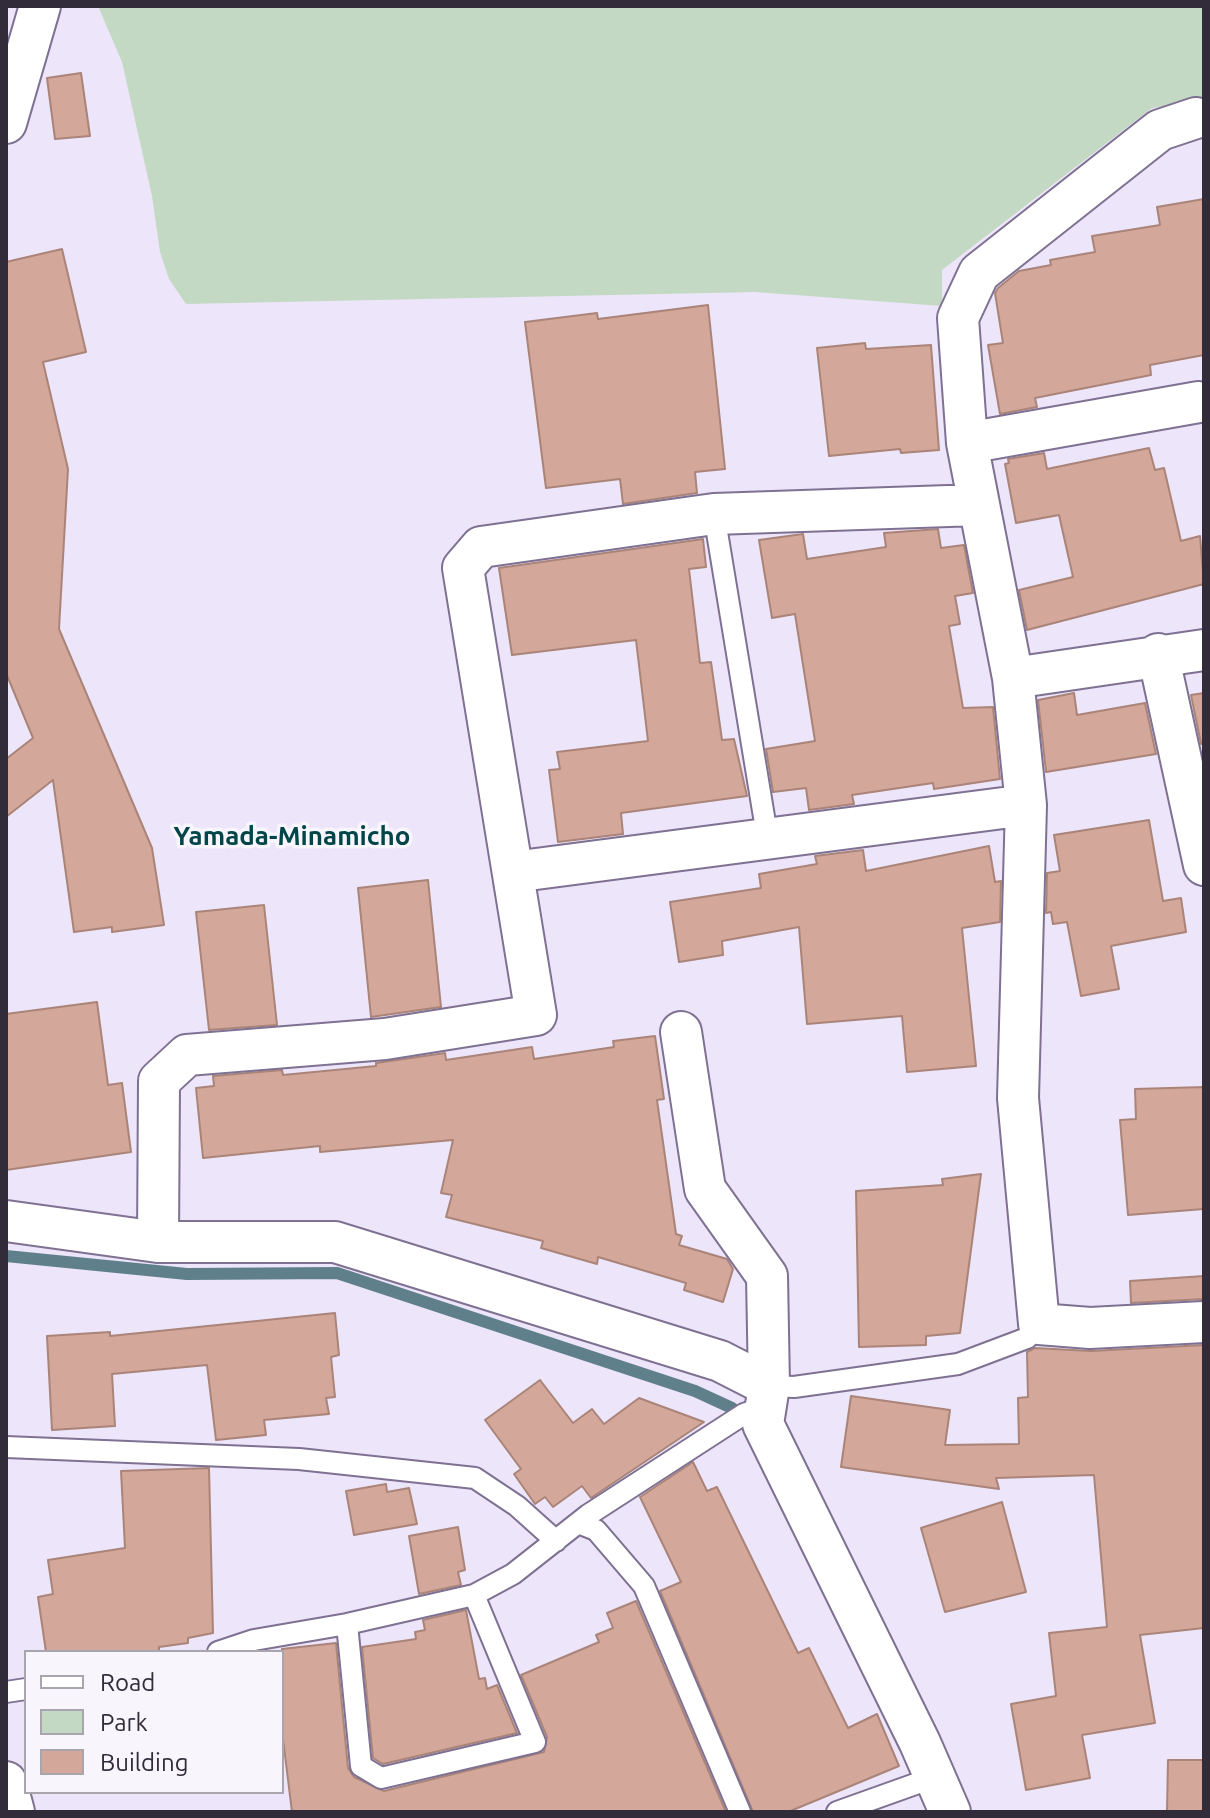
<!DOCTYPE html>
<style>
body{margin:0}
#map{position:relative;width:1210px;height:1818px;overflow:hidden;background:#ede5fa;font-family:Ubuntu,sans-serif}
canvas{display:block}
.frame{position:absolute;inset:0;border:8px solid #322c3a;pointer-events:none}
.legend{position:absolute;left:24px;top:1650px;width:260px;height:144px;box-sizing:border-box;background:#f8f5fc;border:2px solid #a9a5ae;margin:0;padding:10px 14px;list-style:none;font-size:24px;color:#322c3a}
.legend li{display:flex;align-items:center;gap:16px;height:40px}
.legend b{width:40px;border:2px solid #a9a5ae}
</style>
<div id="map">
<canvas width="1210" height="1818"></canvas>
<div class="frame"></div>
<ul class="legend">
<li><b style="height:10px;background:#fff"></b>Road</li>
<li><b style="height:22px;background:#c4d9c3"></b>Park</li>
<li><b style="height:22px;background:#d3a79a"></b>Building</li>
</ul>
</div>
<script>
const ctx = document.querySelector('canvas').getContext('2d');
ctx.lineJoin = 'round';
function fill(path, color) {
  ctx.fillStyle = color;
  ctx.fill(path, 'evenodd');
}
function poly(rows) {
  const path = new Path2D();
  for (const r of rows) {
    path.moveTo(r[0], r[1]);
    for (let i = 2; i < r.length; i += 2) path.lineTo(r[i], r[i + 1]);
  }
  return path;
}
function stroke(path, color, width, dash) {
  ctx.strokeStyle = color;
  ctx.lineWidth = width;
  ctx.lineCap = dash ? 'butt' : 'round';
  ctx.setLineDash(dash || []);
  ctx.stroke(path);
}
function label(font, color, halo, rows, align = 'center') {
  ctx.font = font + ' Ubuntu,sans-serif';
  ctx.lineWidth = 7;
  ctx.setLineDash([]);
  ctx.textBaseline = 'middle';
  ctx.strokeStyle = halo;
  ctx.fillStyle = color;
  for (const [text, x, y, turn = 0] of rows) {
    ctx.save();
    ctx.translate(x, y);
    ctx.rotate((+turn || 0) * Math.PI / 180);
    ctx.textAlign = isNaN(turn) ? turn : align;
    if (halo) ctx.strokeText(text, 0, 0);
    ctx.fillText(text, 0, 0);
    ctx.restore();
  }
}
fill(poly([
 [98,6,1204,6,1204,100,1152,108,942,270,942,306,755,292,186,304,169,279,160,252,152,196,122,62]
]), '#c4d9c3');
stroke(poly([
 [6,1256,187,1274,337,1273,695,1391,732,1408]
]), '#5f808a', 12);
const building = poly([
 [81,73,90,136,55,139,47,78,81,73],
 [1204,199,1204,355,1150,365,1151,375,1035,398,1037,407,1000,414,988,345,1003,343,995,293,998,288,1019,271,1051,265,1050,260,1095,252,1092,236,1160,225,1157,207,1204,199],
 [62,249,86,352,43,362,68,469,59,629,152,848,164,925,112,932,112,927,74,932,53,780,6,817,6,759,33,738,6,673,6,262,62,249],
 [708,305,725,469,695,472,697,493,623,504,620,479,546,488,525,322,597,313,598,319,708,305],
 [865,343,866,349,931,345,939,450,901,453,900,449,829,456,817,348,865,343],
 [1149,448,1155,470,1164,468,1181,541,1200,536,1204,584,1027,630,1019,590,1073,577,1059,515,1016,523,1005,464,1009,463,1008,459,1044,453,1047,469,1149,448],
 [938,529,941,548,964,545,973,593,955,596,960,624,949,626,963,708,993,707,1000,779,934,789,933,783,852,795,854,804,809,810,806,788,773,792,766,749,815,741,795,614,772,618,759,540,803,534,807,559,886,547,884,533,938,529],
 [703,539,706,567,689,569,700,663,711,662,722,740,734,739,747,796,621,813,623,834,558,842,549,770,560,769,557,752,648,741,636,640,512,655,499,568,703,539],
 [1074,693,1077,715,1145,703,1156,754,1046,772,1038,700,1074,693],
 [1204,693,1204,743,1201,744,1191,695,1204,693],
 [1149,820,1163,901,1181,898,1186,932,1111,946,1119,989,1081,996,1067,922,1053,924,1051,912,1046,913,1047,873,1060,871,1054,835,1149,820],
 [989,846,995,882,1001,881,1000,922,962,928,976,1066,907,1072,902,1016,807,1024,799,927,722,941,723,955,679,962,670,902,761,888,759,874,817,864,815,856,863,850,866,871,989,846],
 [428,880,441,1007,371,1017,358,888,428,880],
 [264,905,277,1025,209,1030,196,912,264,905],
 [97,1002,108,1085,122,1083,131,1152,6,1170,6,1014,97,1002],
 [655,1036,664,1099,657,1100,676,1234,682,1236,679,1245,727,1259,733,1269,723,1302,684,1290,686,1283,598,1257,597,1264,541,1248,543,1241,446,1217,452,1195,441,1193,453,1140,320,1152,320,1146,203,1158,196,1088,214,1086,213,1076,282,1070,283,1075,376,1066,376,1063,445,1053,446,1060,532,1047,534,1059,614,1047,613,1041,655,1036],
 [1204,1087,1204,1209,1128,1215,1120,1120,1136,1119,1135,1089,1204,1087],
 [981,1174,960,1333,926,1336,926,1345,859,1347,856,1191,943,1185,942,1179,981,1174],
 [1204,1276,1204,1299,1131,1303,1130,1281,1204,1276],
 [335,1313,339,1355,331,1357,335,1397,326,1398,329,1414,264,1420,266,1435,216,1440,207,1365,112,1374,115,1426,52,1430,47,1336,110,1332,110,1336,335,1313],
 [1204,1345,1204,1628,1140,1635,1155,1723,1082,1735,1090,1778,1026,1790,1011,1704,1056,1696,1049,1633,1107,1627,1094,1475,996,1478,999,1489,841,1467,851,1396,950,1410,945,1445,1019,1444,1018,1398,1028,1397,1027,1352,1035,1348,1091,1351,1204,1345],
 [540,1380,573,1423,592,1409,604,1424,639,1398,704,1422,591,1498,582,1486,553,1507,545,1497,535,1504,514,1474,521,1469,485,1420,540,1380],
 [693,1462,707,1491,717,1487,798,1653,809,1648,848,1728,877,1714,899,1766,788,1812,753,1812,660,1591,681,1582,640,1497,693,1462],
 [209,1468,213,1633,188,1638,188,1643,159,1647,159,1652,46,1652,38,1597,53,1594,48,1560,125,1548,121,1471,209,1468],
 [386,1484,387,1492,409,1488,417,1524,354,1535,346,1491,386,1484],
 [1002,1502,1026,1592,945,1612,921,1528,1002,1502],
 [458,1527,465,1570,458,1572,461,1585,419,1594,409,1536,458,1527],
 [636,1601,726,1812,292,1812,282,1731,282,1649,336,1643,348,1768,354,1777,384,1791,544,1752,547,1737,521,1675,599,1642,596,1635,613,1628,607,1613,636,1601],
 [466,1610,479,1679,485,1678,487,1689,497,1685,517,1733,383,1764,373,1758,362,1647,416,1639,415,1632,425,1630,423,1620,466,1610],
 [1168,1760,1204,1760,1204,1812,1167,1812,1168,1760]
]);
fill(building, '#d3a79a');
stroke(building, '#aa8479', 2);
const service = poly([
 [714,514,768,841],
 [769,1386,794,1387,958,1364,1027,1338,1039,1324],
 [6,1447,299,1459,475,1478,517,1506,556,1541],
 [578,1523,596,1530,644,1586,740,1812],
 [347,1624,361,1766,381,1778,535,1742,474,1595],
 [218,1652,254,1640,347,1624,474,1595,513,1574,588,1515,744,1414,766,1406],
 [6,1692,26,1689],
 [837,1812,935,1777]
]);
const minor = poly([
 [1196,118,1160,130,979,273,958,318,967,443,1013,678,1026,805,1018,1098,1039,1324,1090,1328,1204,1322],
 [6,123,40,6],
 [967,443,1199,402],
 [1158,654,1204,865],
 [1013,678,1204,650],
 [513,872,1026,805],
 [681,1032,705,1189,767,1276,769,1386,763,1424,920,1743,950,1812],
 [6,1221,158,1242,335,1242,720,1361,769,1386],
 [158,1242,159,1081,187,1055,385,1039,536,1015,463,568,481,547,714,514,978,505],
 [6,1782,14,1812]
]);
stroke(service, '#7e7191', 24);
stroke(minor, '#7e7191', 44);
stroke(service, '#fff', 20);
stroke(minor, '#fff', 40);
label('bold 26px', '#004548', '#f8f5fc', [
 ["Yamada-Minamicho",292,836]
]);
</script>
